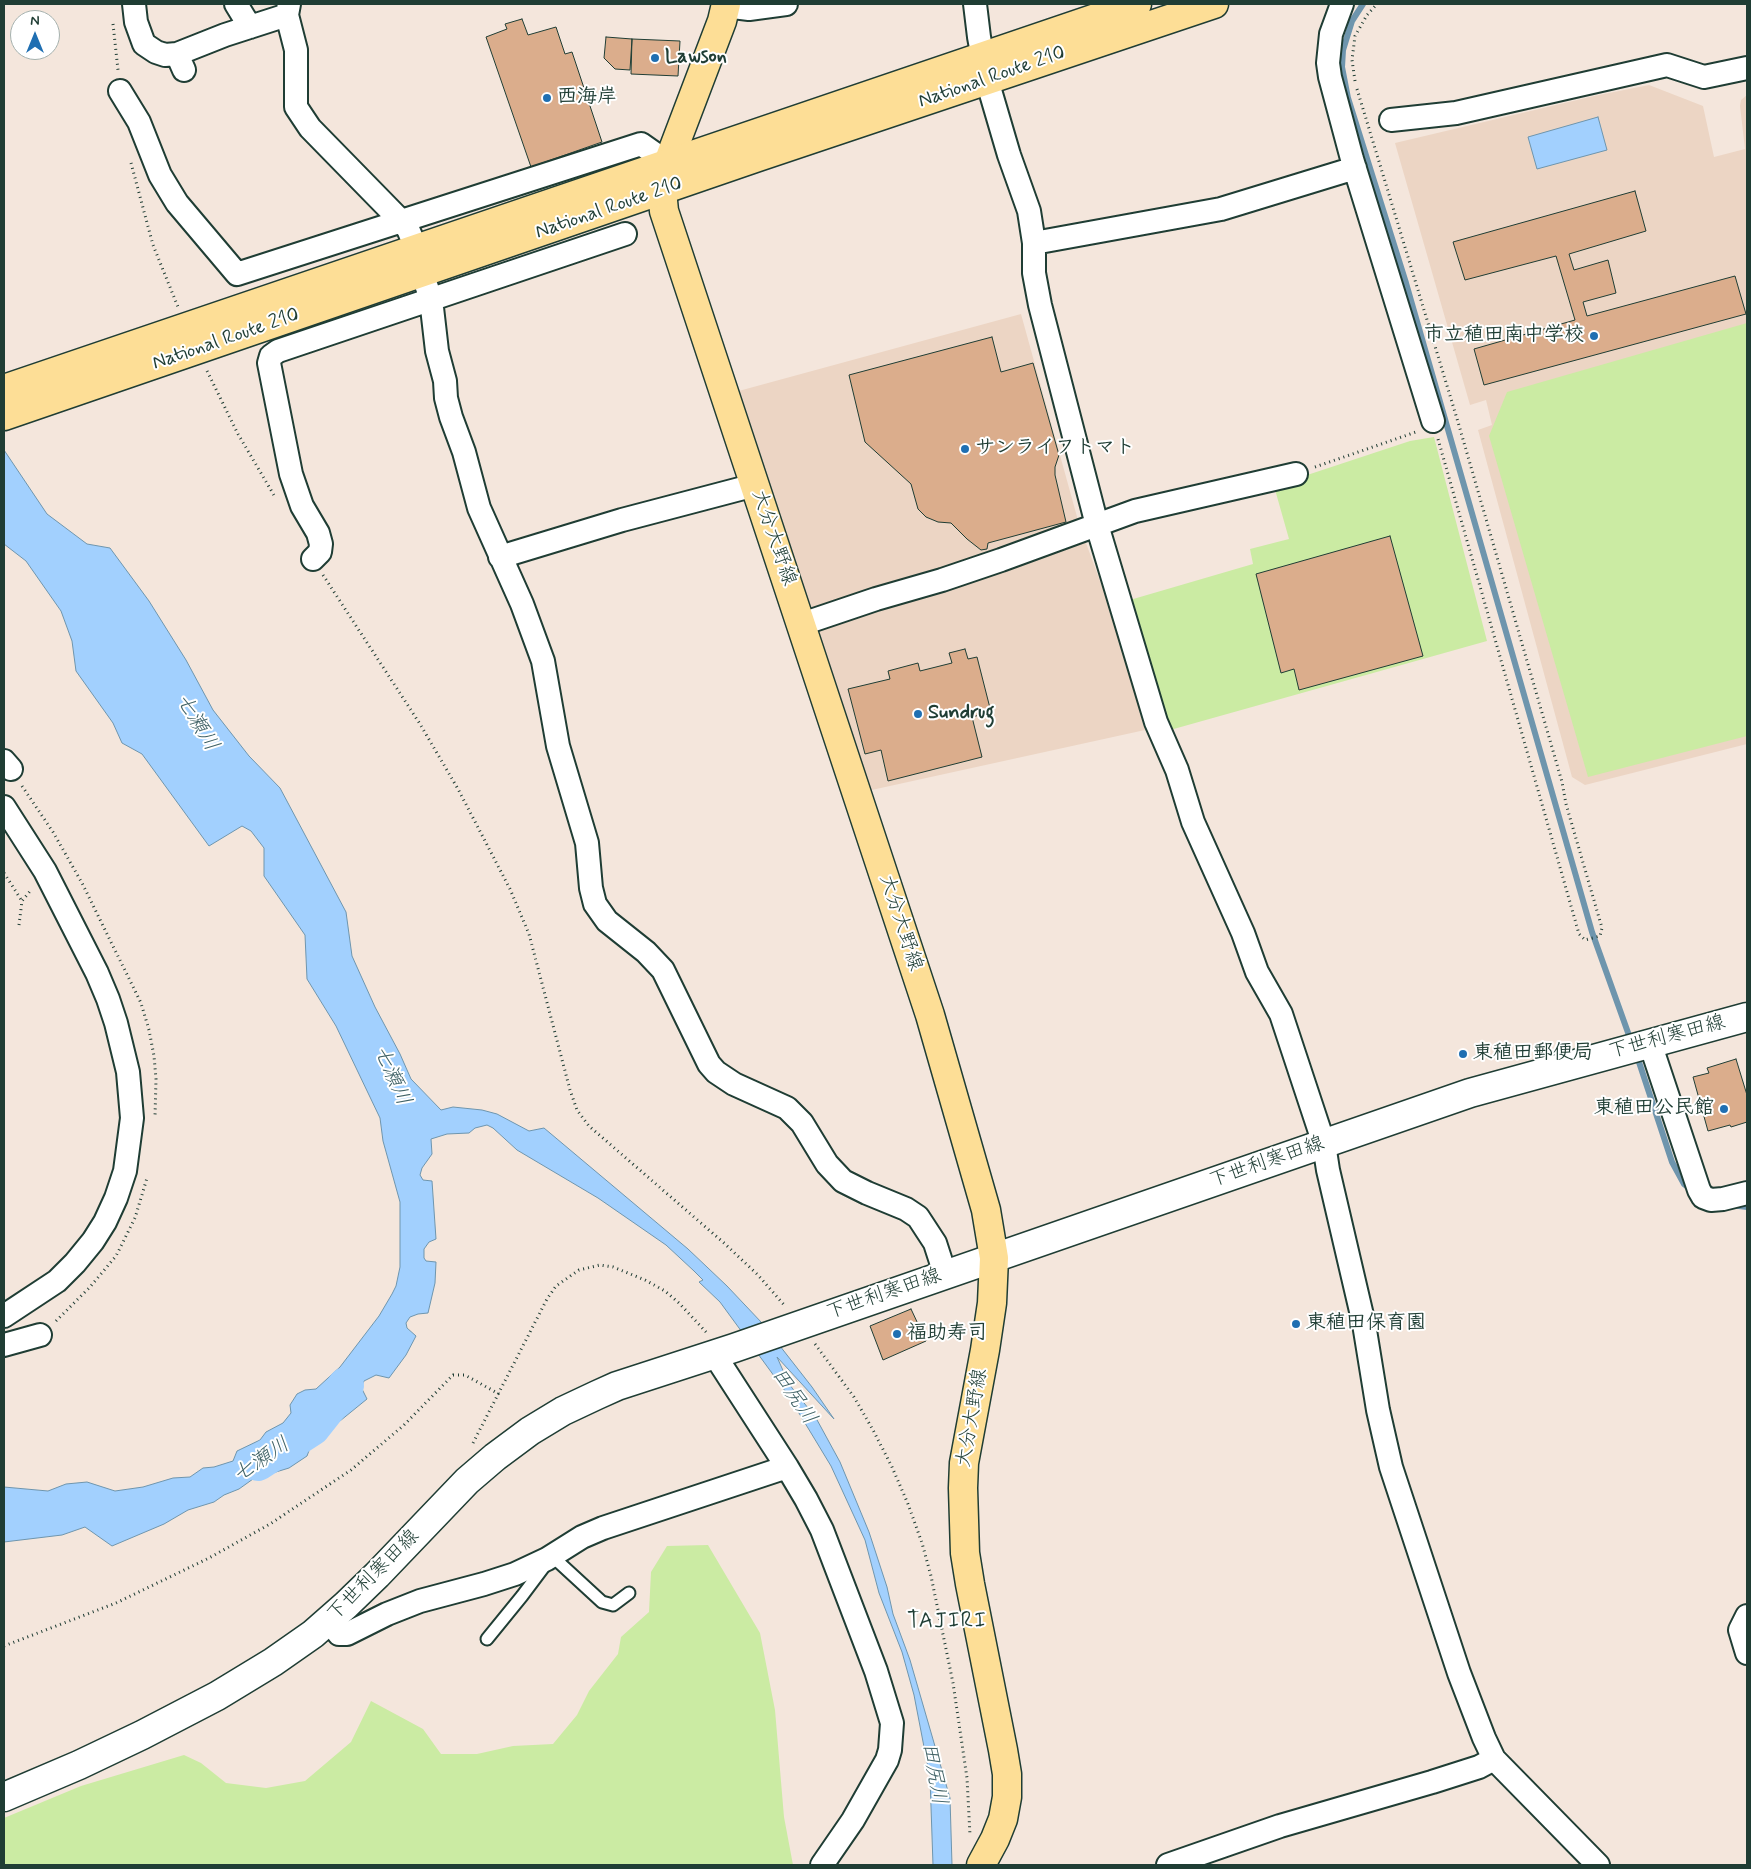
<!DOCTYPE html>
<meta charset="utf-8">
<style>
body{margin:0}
#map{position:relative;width:1751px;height:1869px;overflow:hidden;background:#f4e6dc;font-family:Mynerve,sans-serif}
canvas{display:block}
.frame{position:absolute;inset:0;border:5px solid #1f3d34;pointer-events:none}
.north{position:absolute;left:10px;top:10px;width:50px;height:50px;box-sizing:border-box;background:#fff;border:1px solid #a5b1ae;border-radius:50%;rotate:0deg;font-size:14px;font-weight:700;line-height:20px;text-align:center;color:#1f3d34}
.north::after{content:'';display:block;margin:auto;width:18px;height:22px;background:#1f6fb2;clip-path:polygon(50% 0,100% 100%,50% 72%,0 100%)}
</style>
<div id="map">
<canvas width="1751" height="1869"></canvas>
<div class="frame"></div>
<div class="north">N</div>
</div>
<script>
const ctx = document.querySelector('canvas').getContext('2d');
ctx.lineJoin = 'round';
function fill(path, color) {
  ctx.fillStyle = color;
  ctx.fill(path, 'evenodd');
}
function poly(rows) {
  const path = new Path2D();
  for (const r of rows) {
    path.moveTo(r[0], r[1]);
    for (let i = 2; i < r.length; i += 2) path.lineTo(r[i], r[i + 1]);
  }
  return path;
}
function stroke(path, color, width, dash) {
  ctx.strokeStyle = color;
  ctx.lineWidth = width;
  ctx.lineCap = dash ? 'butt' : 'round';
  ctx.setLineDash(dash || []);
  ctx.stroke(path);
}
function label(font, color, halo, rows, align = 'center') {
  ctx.font = font + ' Mynerve,"Klee One",sans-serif';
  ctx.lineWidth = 4;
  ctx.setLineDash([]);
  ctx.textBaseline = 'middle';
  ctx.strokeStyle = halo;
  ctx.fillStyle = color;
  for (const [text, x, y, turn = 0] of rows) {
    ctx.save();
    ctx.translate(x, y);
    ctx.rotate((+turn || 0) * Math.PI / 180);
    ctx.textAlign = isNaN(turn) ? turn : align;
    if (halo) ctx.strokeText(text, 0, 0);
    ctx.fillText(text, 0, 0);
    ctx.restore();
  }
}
fill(poly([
 [1649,85,1703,106,1714,157,1745,149,1740,106,1741,100,1747,95,1747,744,1585,785,1572,777,1478,430,1492,425,1486,400,1470,405,1395,143,1594,96],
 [1021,314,1079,524,1111,611,1145,730,867,791,735,392]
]), '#ecd5c4');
fill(poly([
 [1747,323,1747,736,1588,777,1489,436,1507,392],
 [1434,437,1487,641,1163,732,1123,602,1253,564,1250,549,1289,539,1274,486,1410,441],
 [708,1545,760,1633,775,1710,784,1817,793,1865,4,1865,4,1818,81,1786,184,1755,201,1763,226,1783,266,1788,305,1781,351,1742,371,1701,423,1729,441,1754,477,1754,513,1746,553,1744,577,1715,589,1691,618,1654,621,1637,649,1612,651,1572,667,1546]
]), '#cbeba3');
const water = poly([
 [1598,117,1607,150,1537,169,1528,137,1598,117],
 [4,450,47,514,87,544,110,548,149,601,186,660,213,710,249,756,280,788,346,912,352,956,375,1007,400,1054,411,1079,441,1110,453,1107,482,1110,497,1114,529,1131,544,1128,688,1249,727,1286,762,1323,812,1387,834,1419,777,1357,789,1384,816,1418,840,1462,869,1532,887,1587,893,1614,910,1660,950,1798,952,1865,933,1865,930,1778,914,1695,902,1652,879,1593,865,1540,831,1466,788,1395,720,1302,699,1282,703,1280,694,1271,666,1245,598,1198,517,1150,493,1128,487,1125,475,1128,469,1133,447,1134,431,1139,432,1154,422,1168,420,1175,423,1180,432,1181,436,1239,429,1242,424,1249,424,1258,426,1261,436,1262,435,1283,428,1313,418,1314,410,1317,406,1323,407,1328,416,1336,406,1355,389,1378,376,1375,364,1381,361,1387,367,1399,335,1425,326,1426,313,1423,303,1426,299,1436,310,1448,307,1456,289,1468,253,1479,239,1489,224,1495,214,1502,188,1510,164,1524,112,1546,85,1527,62,1535,4,1542,4,1487,48,1491,66,1484,87,1482,115,1491,143,1487,173,1478,190,1477,203,1468,214,1467,233,1461,237,1451,260,1440,266,1432,283,1423,291,1413,290,1405,297,1394,305,1390,316,1389,340,1367,379,1316,392,1294,396,1286,400,1267,400,1202,383,1141,380,1118,336,1026,307,979,305,935,264,876,264,848,251,831,242,826,209,846,142,754,122,743,113,723,76,671,72,641,61,611,26,561,4,544,4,450]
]);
fill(water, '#a2d0fe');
stroke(water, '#6e95ad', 1);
stroke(poly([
 [1363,4,1352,21,1343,50,1342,67,1348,98,1406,283,1592,932,1631,1041],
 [1636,1053,1672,1162,1684,1184,1692,1190],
 [1731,1205,1747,1207]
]), '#6e95ad', 6);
stroke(poly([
 [258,1463,312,1428,346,1385]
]), '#a2d0fe', 36);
const building = poly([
 [522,19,528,35,556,27,565,54,572,52,602,142,531,167,486,37,507,29,505,24,522,19],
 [606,37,632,39,630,70,615,69,604,58,606,37],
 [632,39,680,41,678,76,631,74,632,39],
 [1635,191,1646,231,1569,254,1574,270,1608,260,1616,293,1583,302,1587,316,1735,276,1746,314,1484,385,1474,349,1575,320,1556,256,1465,280,1453,242,1635,191],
 [992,337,1001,372,1033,363,1059,455,1055,467,1055,475,1066,522,988,543,987,549,981,550,967,539,951,523,938,522,926,517,918,509,911,484,865,442,849,375,992,337],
 [1390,536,1423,656,1299,690,1294,669,1281,673,1256,574,1390,536],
 [965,649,968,659,977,657,991,712,972,717,982,757,888,781,881,750,865,754,848,689,890,679,888,671,918,663,920,671,952,663,949,653,965,649],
 [1736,1059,1747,1095,1747,1122,1731,1127,1730,1125,1708,1131,1693,1077,1709,1073,1707,1068,1736,1059],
 [911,1309,926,1341,883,1360,870,1326,911,1309]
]);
fill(building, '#dbad8c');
stroke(building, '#1f3d34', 1);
const lane = poly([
 [487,1639,522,1596,552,1556,602,1602,613,1605,629,1593]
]);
const street = poly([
 [134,4,136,22,144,44,156,52,165,55,177,54],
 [236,4,250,27],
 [289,4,287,15,296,50,296,107,310,128,401,221,408,229,416,248],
 [975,4,979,37,987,80,1009,155,1029,211,1034,243,1034,273,1040,305,1097,525,1156,722,1177,770,1193,822,1243,933,1257,972,1281,1014,1324,1144,1328,1170,1364,1324,1378,1410,1391,1467,1459,1673,1484,1738,1494,1759,1598,1865],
 [1342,4,1331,34,1328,63,1330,77,1352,159,1433,421],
 [725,6,749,9,786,4],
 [184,70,177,54,225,35,287,15],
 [120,91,139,122,160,175,177,203,237,274,641,144,668,163],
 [1391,120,1456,113,1667,65,1704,77,1747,68],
 [1034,243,1221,209,1355,168],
 [422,273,431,299,437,351,445,381,446,398,451,417,464,452,479,508,522,604,543,661,558,746,587,843,591,888,595,904,607,921,646,952,663,970,709,1064,716,1072,734,1084,787,1108,802,1123,827,1164,843,1181,867,1193,906,1209,918,1217,935,1243,945,1274],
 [500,557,622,520,755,485],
 [313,559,320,552,321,544,318,533,302,506,291,474,269,363,271,356,278,351,625,234],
 [802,624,876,599,942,580,1001,560,1135,511,1296,474],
 [4,761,11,769],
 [4,807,45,871,97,973,108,999,116,1023,128,1072,132,1118,125,1171,116,1198,105,1222,93,1241,75,1263,57,1281,4,1316],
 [1650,1043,1699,1190,1703,1197,1711,1200,1723,1199,1747,1193],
 [4,1345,40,1335],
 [714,1354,787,1467,806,1499,822,1530,876,1671,892,1723,890,1750,887,1760,853,1820,822,1865],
 [1747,1616,1740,1630,1747,1653],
 [329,1621,339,1634,347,1634,387,1614,420,1601,484,1584,515,1574,547,1559,582,1537,603,1528,787,1467],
 [1168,1865,1280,1826,1432,1782,1479,1767,1494,1759]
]);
const secondary = poly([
 [4,1797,79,1765,142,1735,217,1696,273,1662,313,1634,346,1605,377,1575,467,1481,495,1457,530,1431,563,1411,597,1395,617,1386,734,1348,1470,1093,1747,1017]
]);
const primary = poly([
 [726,4,722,21,668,163,662,191,664,211,930,1015,986,1210,994,1258,992,1303,985,1350,964,1463,963,1488,965,1553,970,1584,1003,1750,1007,1774,1007,1797,1003,1819,995,1839,981,1865]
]);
const highway = poly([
 [4,389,1137,4],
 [4,416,758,157,1214,4]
]);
stroke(lane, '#1f3d34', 15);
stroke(street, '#1f3d34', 26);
stroke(secondary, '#1f3d34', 31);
stroke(primary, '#1f3d34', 31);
stroke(highway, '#1f3d34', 31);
stroke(poly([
 [113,24,118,70],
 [1355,81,1352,60,1355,36,1367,15,1377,4],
 [1357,89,1458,422,1562,782,1566,804,1602,928,1600,936,1585,940,1579,934,1438,439],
 [131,163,153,245,178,307],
 [207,371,238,434,275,497],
 [1315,467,1416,432],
 [323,575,420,724,458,789,510,889,529,934,570,1090,577,1110,589,1126,724,1243,758,1275,785,1306],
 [22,786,53,832,82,883,141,1003,149,1030,154,1056,156,1079,155,1117],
 [4,873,22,901],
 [19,925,22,901,31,890],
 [56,1321,90,1287,116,1256,135,1218,147,1178],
 [815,1344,854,1397,873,1430,892,1467,908,1504,922,1543,931,1576,953,1683,967,1778,970,1835],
 [473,1443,547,1299,556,1286,579,1270,600,1265,613,1267,645,1280,665,1291,679,1303,706,1332],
 [4,1646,116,1603,209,1558,270,1524,351,1470,404,1425,453,1375,465,1375,499,1394]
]), '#1f3d34', 3, [1, 4]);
stroke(lane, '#fff', 11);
stroke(street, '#fff', 22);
stroke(secondary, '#fff', 28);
stroke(primary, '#fdde96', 28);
stroke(highway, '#fdde96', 28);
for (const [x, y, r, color] of [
 [655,58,5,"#1f6fb2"],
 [547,98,5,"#1f6fb2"],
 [1594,336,5,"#1f6fb2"],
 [965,449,5,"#1f6fb2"],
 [918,714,5,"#1f6fb2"],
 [1463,1054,5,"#1f6fb2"],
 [1724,1109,5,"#1f6fb2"],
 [1296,1324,5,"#1f6fb2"],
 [897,1334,5,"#1f6fb2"]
]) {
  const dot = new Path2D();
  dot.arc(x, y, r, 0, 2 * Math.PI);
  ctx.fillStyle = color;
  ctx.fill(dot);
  stroke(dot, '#fff', 2);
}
label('bold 20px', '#1f3d34', '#fff', [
 ["Lawson",665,58],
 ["西海岸",557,98],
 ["市立稙田南中学校",1584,336,"right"],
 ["サンライフトマト",975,449],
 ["Sundrug",928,714],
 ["東稙田郵便局",1473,1054],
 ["東稙田公民館",1714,1109,"right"],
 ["東稙田保育園",1306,1324],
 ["福助寿司",907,1334]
], 'left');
label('20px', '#1f3d34', '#fff', [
 ["National Route 210",992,78,-19],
 ["National Route 210",609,209,-19],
 ["National Route 210",226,340,-19],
 ["大分大野線",773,538,71],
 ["大分大野線",900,923,72],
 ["下世利寒田線",1667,1038,-15],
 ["下世利寒田線",1267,1163,-19],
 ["下世利寒田線",884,1295,-19],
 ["大分大野線",973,1418,-80],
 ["下世利寒田線",374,1576,-45]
]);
label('italic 21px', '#406266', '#fff', [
 ["七瀬川",196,723,59],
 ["七瀬川",391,1076,66],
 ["田尻川",793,1397,56],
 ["七瀬川",262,1461,-34],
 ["田尻川",933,1774,80]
]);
ctx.letterSpacing = '1px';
label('22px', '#1f3d34', '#fff', [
 ["TAJIRI",947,1622]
]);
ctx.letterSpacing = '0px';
</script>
